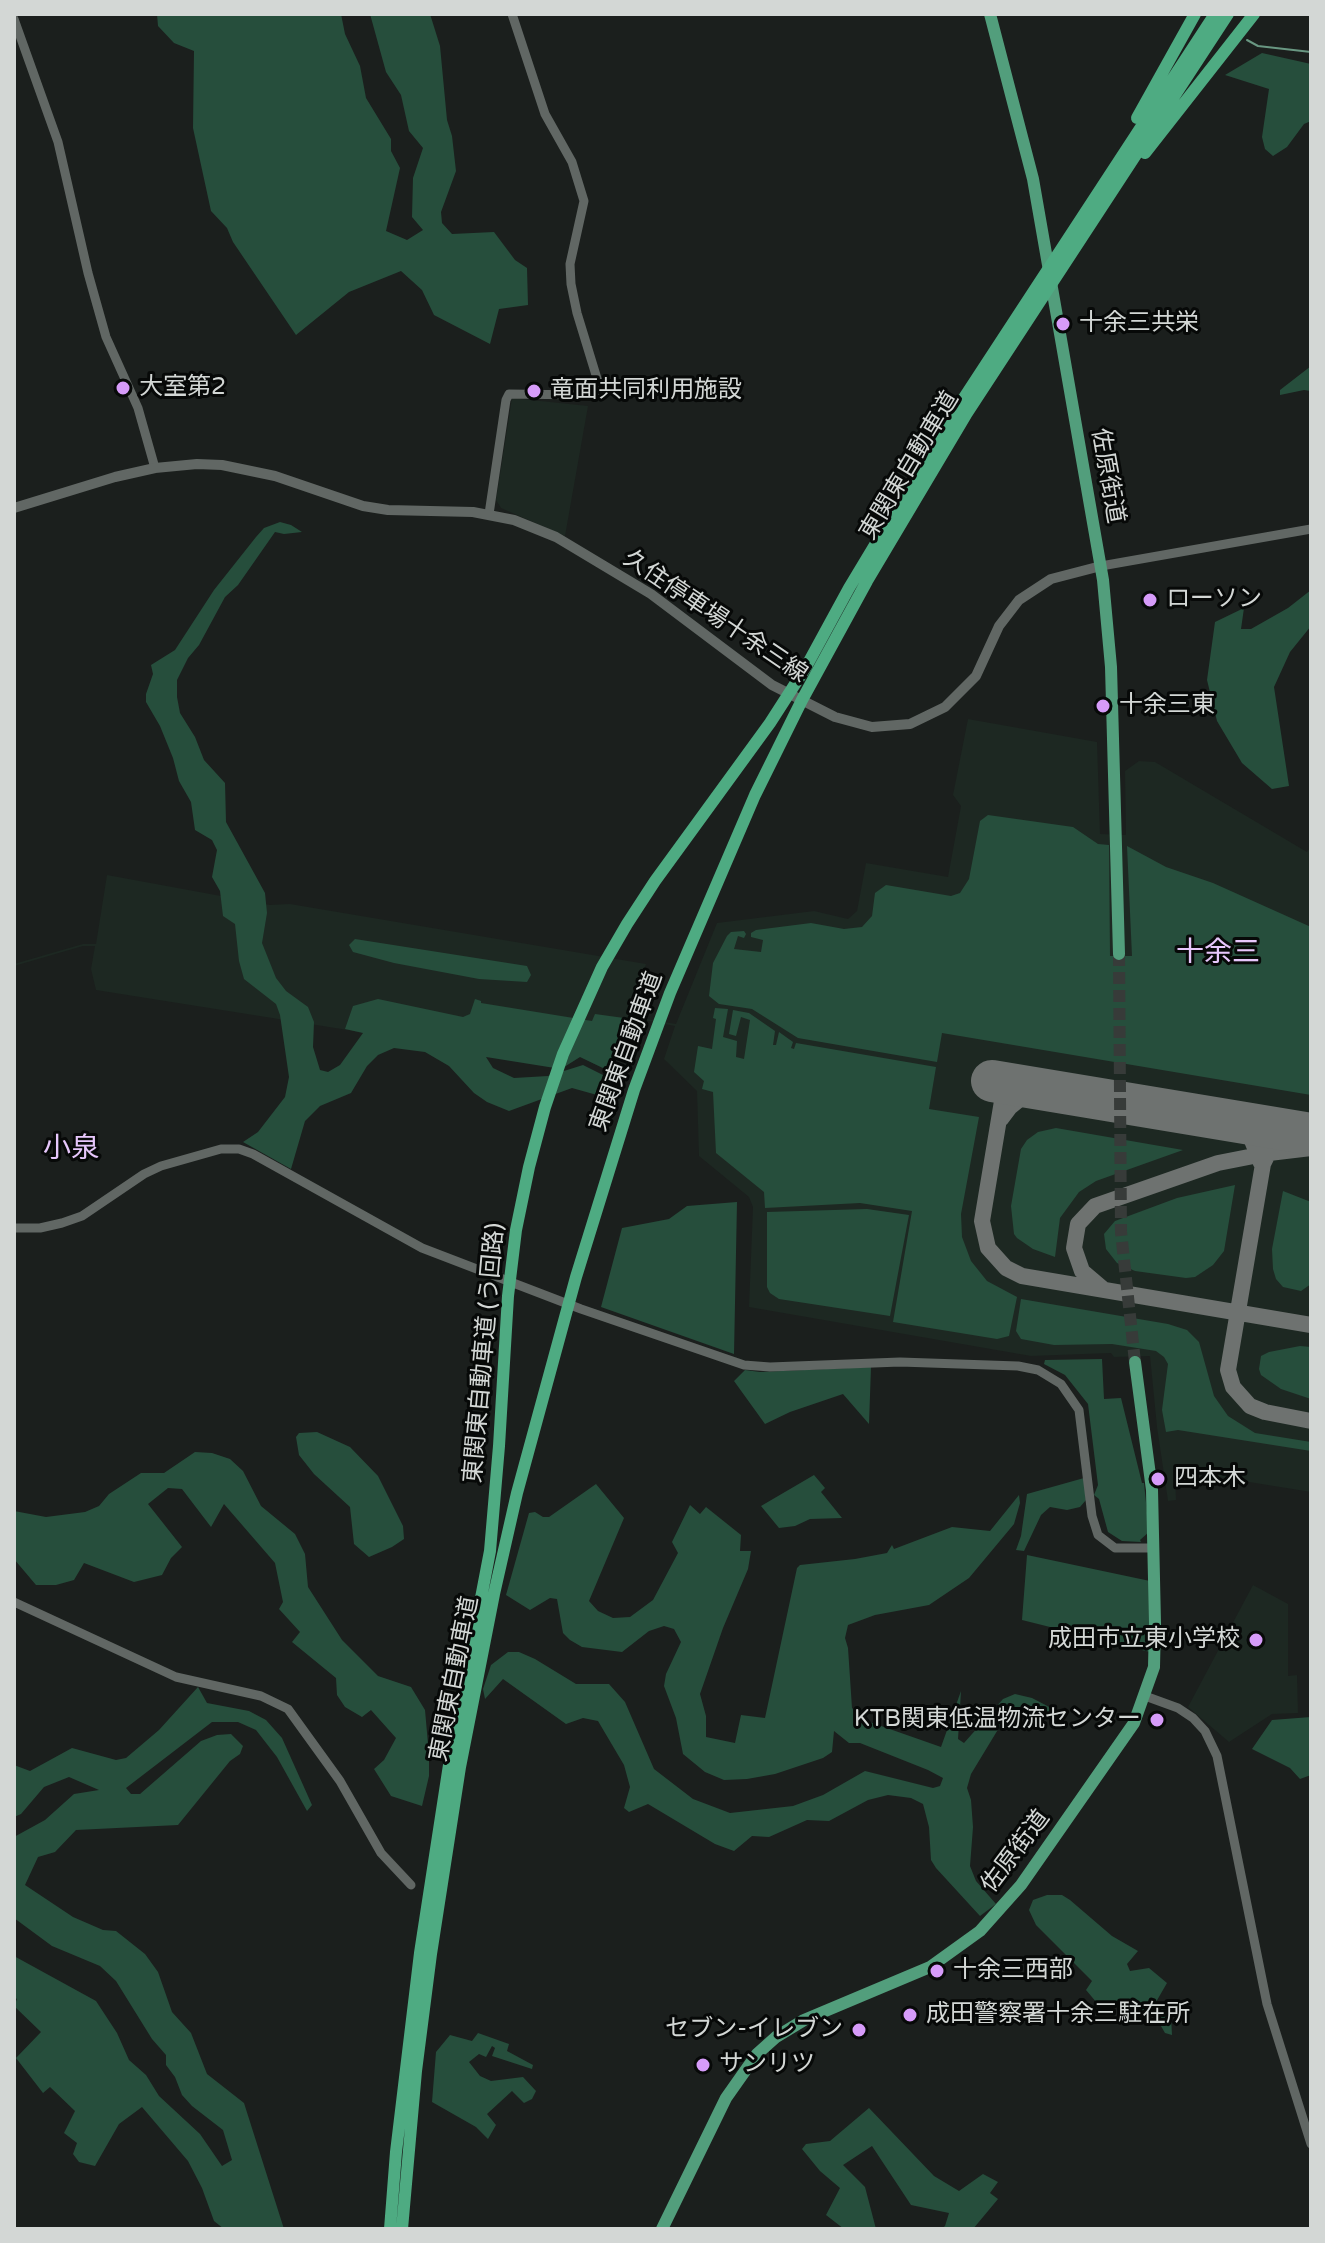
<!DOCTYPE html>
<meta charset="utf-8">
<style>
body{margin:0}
#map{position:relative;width:1325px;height:2243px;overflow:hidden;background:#1b1f1d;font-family:"Varela Round",sans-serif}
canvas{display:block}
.frame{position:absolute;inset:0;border:16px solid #d3d7d5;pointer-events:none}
</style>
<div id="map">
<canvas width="1325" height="2243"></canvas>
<div class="frame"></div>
</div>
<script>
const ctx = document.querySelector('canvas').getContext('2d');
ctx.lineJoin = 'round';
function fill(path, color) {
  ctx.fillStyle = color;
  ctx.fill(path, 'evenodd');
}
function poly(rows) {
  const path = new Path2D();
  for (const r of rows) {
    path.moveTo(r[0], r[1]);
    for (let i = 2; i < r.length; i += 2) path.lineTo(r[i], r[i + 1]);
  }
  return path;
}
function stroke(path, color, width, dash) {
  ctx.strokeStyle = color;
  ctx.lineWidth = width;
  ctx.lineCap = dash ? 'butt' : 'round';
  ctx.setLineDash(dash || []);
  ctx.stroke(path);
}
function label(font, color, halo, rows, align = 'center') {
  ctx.font = font + ' "Varela Round","Noto Sans JP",sans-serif';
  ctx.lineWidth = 6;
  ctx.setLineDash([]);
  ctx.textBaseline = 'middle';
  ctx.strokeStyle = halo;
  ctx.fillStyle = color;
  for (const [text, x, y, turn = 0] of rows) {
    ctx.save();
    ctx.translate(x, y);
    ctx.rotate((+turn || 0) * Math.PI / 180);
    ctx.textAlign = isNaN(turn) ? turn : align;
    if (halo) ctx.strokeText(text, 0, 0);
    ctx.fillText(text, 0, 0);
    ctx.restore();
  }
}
fill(poly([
 [512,398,588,406,565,536,501,508,496,500],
 [968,719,1097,742,1100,834,1126,835,1125,771,1139,761,1155,762,1307,852,1311,846,1311,1492,1175,1470,1176,1500,1168,1501,1157,1427,1150,1356,1114,1357,1111,1353,1031,1356,749,1307,753,1207,749,1197,699,1156,697,1091,664,1059,675,1026,633,1018,607,1070,580,1057,561,1069,480,1051,96,990,91,969,95,946,83,946,14,966,14,964,83,944,96,944,107,875,270,905,290,904,646,964,634,1005,637,1006,634,1017,676,1024,717,923,814,911,848,919,857,911,866,863,948,877,961,806,953,795],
 [1253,1585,1288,1604,1288,1676,1297,1675,1298,1713,1272,1714,1229,1742,1188,1707]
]), '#1d2822');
fill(poly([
 [157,14,341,14,345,34,360,66,366,98,391,139,391,151,400,168,386,231,407,240,423,230,412,217,413,178,423,148,409,131,401,95,386,72,370,14,430,14,440,46,447,120,452,136,456,171,441,212,442,223,452,234,494,232,515,260,527,268,528,305,499,309,490,344,434,315,422,290,401,271,349,292,296,335,233,242,227,228,211,211,193,128,194,51,174,43,158,26],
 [1262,53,1311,64,1311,121,1304,124,1287,147,1273,156,1265,149,1262,137,1269,89,1225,75],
 [1311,366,1311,391,1304,390,1280,395,1280,390],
 [280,522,291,525,302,532,284,534,275,532,238,585,225,597,199,645,188,658,177,680,177,697,180,713,195,737,204,760,225,783,226,822,265,893,267,913,262,943,276,978,286,991,308,1007,314,1022,313,1047,320,1070,328,1072,340,1065,363,1033,345,1029,353,1006,378,999,463,1017,470,1014,475,999,481,1001,481,1003,592,1021,595,1014,624,1018,624,1022,633,1020,607,1070,580,1057,561,1069,486,1057,493,1068,514,1078,548,1076,583,1065,603,1075,597,1095,572,1088,509,1111,487,1102,474,1093,449,1066,425,1052,394,1048,378,1055,367,1066,351,1093,320,1106,305,1121,291,1169,243,1142,258,1132,285,1097,289,1077,280,1015,276,1004,244,979,239,961,235,924,223,916,220,891,212,877,217,850,212,840,195,830,191,802,179,781,173,758,160,726,146,702,146,694,153,674,151,665,175,650,214,590,256,537,264,528],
 [1311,590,1311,626,1290,652,1274,687,1289,786,1272,789,1242,763,1217,721,1207,680,1215,622,1244,608,1241,629,1251,629,1288,608],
 [988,815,1073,827,1098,844,1109,845,1110,956,1132,956,1127,846,1166,867,1213,883,1311,927,1311,1095,942,1033,937,1062,798,1038,752,1009,719,1004,709,996,713,963,727,936,731,932,744,931,746,934,744,938,738,936,734,949,761,952,763,940,751,937,751,933,756,930,811,923,844,929,862,927,872,916,875,893,886,885,951,896,960,893,969,879,980,821],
 [355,939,527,966,531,975,527,982,479,979,394,963,353,952,349,945],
 [715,1008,728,1009,723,1037,737,1041,736,1057,744,1059,750,1020,741,1017,736,1036,729,1034,733,1010,749,1013,775,1031,773,1045,776,1045,779,1032,793,1042,791,1048,794,1049,796,1043,936,1067,929,1109,979,1117,961,1214,962,1237,971,1261,987,1281,1017,1297,1009,1336,997,1339,893,1322,912,1211,860,1203,765,1208,764,1192,716,1153,713,1092,702,1089,704,1081,694,1072,698,1046,712,1049,716,1019,713,1018],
 [1056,1128,1183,1150,1096,1181,1079,1192,1060,1218,1055,1257,1033,1249,1017,1238,1014,1234,1011,1206,1021,1149,1027,1140,1038,1132],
 [1235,1185,1224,1251,1213,1265,1195,1277,1186,1278,1135,1271,1117,1263,1106,1249,1104,1234,1115,1221,1177,1198],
 [1283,1191,1311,1202,1311,1284,1301,1291,1283,1287,1276,1279,1273,1269,1272,1249],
 [737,1202,734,1354,601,1307,622,1228,669,1219,687,1206],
 [867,1209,909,1215,890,1316,779,1299,770,1293,767,1287,767,1212],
 [1021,1299,1168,1324,1187,1330,1199,1342,1214,1396,1228,1416,1255,1433,1311,1442,1311,1451,1178,1430,1166,1432,1162,1410,1168,1364,1164,1357,1156,1351,1112,1344,1054,1345,1021,1339,1016,1331],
 [1300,1346,1311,1347,1311,1399,1281,1389,1261,1375,1259,1369,1261,1356,1269,1352],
 [1102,1359,1104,1399,1121,1398,1142,1483,1144,1483,1149,1532,1140,1540,1141,1542,1122,1541,1108,1532,1099,1499,1094,1495,1098,1485,1088,1404,1065,1375,1044,1364,1045,1360],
 [871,1367,869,1424,843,1394,790,1412,765,1424,734,1381,745,1370,760,1372],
 [317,1432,350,1447,378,1476,403,1526,404,1539,392,1547,369,1557,354,1544,350,1507,314,1474,299,1455,296,1437,299,1433],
 [195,1452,212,1453,230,1459,243,1471,261,1506,295,1534,305,1554,308,1587,342,1640,378,1676,411,1687,425,1710,429,1755,429,1776,422,1806,391,1796,374,1769,384,1760,396,1738,371,1710,362,1717,345,1707,337,1695,336,1678,292,1642,300,1632,279,1609,283,1602,275,1563,224,1504,211,1527,182,1489,168,1488,148,1504,182,1547,171,1558,162,1575,134,1582,84,1563,74,1580,56,1585,36,1585,14,1559,14,1511,46,1517,85,1512,99,1506,109,1494,141,1473,164,1473],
 [814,1475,825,1488,821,1492,842,1518,810,1519,795,1526,779,1528,761,1506],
 [1084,1478,1086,1500,1080,1507,1067,1510,1050,1507,1041,1515,1024,1551,1016,1550,1021,1536,1027,1494],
 [596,1484,624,1518,589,1601,598,1611,613,1618,630,1617,653,1600,678,1553,672,1542,690,1505,700,1514,706,1507,741,1535,740,1551,751,1551,748,1569,723,1628,700,1694,706,1716,706,1737,735,1743,741,1715,765,1718,797,1568,800,1565,855,1559,887,1553,892,1545,894,1549,952,1527,990,1531,1019,1495,1020,1503,1014,1524,969,1578,929,1605,875,1615,848,1625,845,1638,848,1648,852,1708,864,1720,941,1747,961,1691,958,1739,964,1743,1003,1699,1015,1694,1032,1698,1057,1711,1058,1717,1054,1719,1014,1708,1008,1713,971,1774,967,1788,971,1800,973,1827,970,1866,976,1881,996,1904,980,1916,936,1868,931,1860,929,1827,923,1804,911,1798,888,1795,868,1800,829,1821,807,1820,769,1837,752,1836,734,1851,715,1844,648,1804,629,1812,624,1808,630,1787,624,1765,598,1721,583,1718,566,1724,503,1679,485,1699,483,1689,491,1665,508,1652,519,1652,535,1659,576,1684,609,1684,625,1702,654,1769,693,1799,730,1813,793,1806,823,1795,865,1771,933,1788,940,1786,943,1778,928,1770,860,1743,849,1743,834,1731,832,1752,823,1758,775,1774,747,1779,724,1780,705,1772,683,1754,676,1718,664,1686,666,1674,681,1642,674,1629,664,1626,649,1631,622,1652,582,1647,570,1640,563,1633,557,1599,550,1598,530,1610,506,1595,529,1513,535,1512,543,1517,549,1517],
 [1027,1555,1150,1581,1150,1652,1022,1620],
 [198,1687,207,1703,249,1711,266,1720,282,1738,312,1805,307,1811,277,1757,256,1730,238,1722,212,1722,126,1788,131,1794,140,1794,201,1741,217,1735,231,1734,243,1746,240,1754,230,1761,178,1825,76,1830,55,1852,38,1857,25,1885,73,1917,103,1930,116,1931,145,1954,158,1972,172,2012,191,2033,207,2074,244,2103,284,2229,224,2229,214,2221,202,2188,188,2161,142,2107,119,2124,95,2166,79,2162,73,2154,77,2143,64,2133,75,2111,50,2087,43,2093,16,2058,41,2032,14,2006,17,1999,14,1997,14,1956,96,2001,117,2033,129,2060,146,2075,159,2096,200,2134,222,2166,232,2160,223,2130,192,2106,182,2095,175,2077,166,2065,166,2055,152,2039,116,1981,100,1966,52,1946,14,1918,14,1837,45,1820,74,1794,99,1790,69,1777,44,1787,21,1814,14,1817,14,1765,30,1771,72,1748,116,1760,126,1758,159,1730],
 [1311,1717,1311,1775,1300,1779,1290,1768,1252,1749,1272,1720],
 [1047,1895,1062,1895,1070,1900,1112,1936,1138,1951,1127,1964,1130,1971,1149,1968,1167,1983,1156,2002,1171,2017,1172,2035,1165,2033,1154,2014,1097,2003,1086,1990,1092,1981,1036,1925,1029,1910,1033,1900],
 [478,2033,509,2044,507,2051,533,2065,532,2069,492,2056,495,2048,492,2046,486,2057,479,2054,469,2062,480,2076,491,2081,523,2077,536,2091,532,2099,524,2103,512,2091,487,2114,496,2125,488,2139,476,2127,432,2102,436,2052,450,2035,472,2041],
 [869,2108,934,2176,959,2191,983,2174,998,2182,990,2193,998,2199,973,2229,941,2229,945,2226,949,2213,911,2205,872,2146,843,2165,865,2187,876,2229,844,2229,826,2215,840,2188,820,2171,802,2149,806,2144,830,2141]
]), '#264e3c');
stroke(poly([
 [1247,40,1258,46,1311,52]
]), '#699782', 2);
stroke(poly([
 [1005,1083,982,1221,988,1248,1006,1268,1022,1276,1311,1325],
 [1001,1119,1010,1107,1021,1098,1049,1090],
 [1230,1121,1251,1138,1261,1163],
 [1311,1134,1296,1135,1280,1142,1268,1154,1263,1164,1228,1370,1233,1387,1250,1406,1265,1412,1311,1421],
 [1102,1288,1082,1271,1074,1248,1078,1224,1095,1206,1218,1163,1269,1153,1311,1148]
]), '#6e7270', 16);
stroke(poly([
 [992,1081,1311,1134]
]), '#6e7270', 42);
stroke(poly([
 [1119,954,1121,1232,1135,1362]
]), '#373b39', 12, [12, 6]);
stroke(poly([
 [14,19,58,142,88,273,106,337,138,408,155,468],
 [489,514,506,400,509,394,585,395,595,393,599,385,577,313,571,284,570,264,584,201,572,162,545,114,512,14],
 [1101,566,1311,529],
 [14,1228,40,1228,62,1223,82,1216,144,1174,161,1166,221,1149,239,1149,253,1154,422,1248,581,1309,744,1365,770,1367,900,1362,1018,1366,1038,1370,1061,1384,1079,1410,1092,1516,1098,1535,1115,1548,1154,1548],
 [14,1602,176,1677,261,1696,288,1709,340,1781,381,1853,411,1885],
 [1145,1696,1178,1708,1193,1718,1205,1731,1217,1756,1267,2004,1311,2144]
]), '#616764', 9);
stroke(poly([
 [14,508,115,477,155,468,197,464,222,465,275,476,363,506,388,510,473,512,514,520,556,537,651,594,772,685,835,717,872,727,910,724,945,707,976,676,999,626,1019,600,1051,579,1101,566]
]), '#616764', 10);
stroke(poly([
 [990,14,1033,179,1103,580,1111,667,1119,954],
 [662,2229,726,2098,757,2054,776,2037,804,2020,930,1967,980,1931,1021,1885,1134,1723,1154,1667,1155,1623,1152,1490,1135,1362]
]), '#529e7c', 12);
stroke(poly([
 [1137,118,1195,14],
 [1145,153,1254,14],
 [390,2229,396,2152,420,1953,449,1765,490,1551,499,1446,508,1296,516,1230,529,1167,545,1107,563,1054,602,967,627,924,655,881,770,723,806,667,849,588,958,407,1215,14],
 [402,2229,416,2071,431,1954,460,1767,494,1594,517,1493,576,1277,634,1090,670,993,755,795,802,700,867,581,967,413,1228,14]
]), '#4eab82', 12);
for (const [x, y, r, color] of [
 [1063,324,8,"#d69bf9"],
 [123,388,8,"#d69bf9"],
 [534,391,8,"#d69bf9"],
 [1150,600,8,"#d69bf9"],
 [1103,706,8,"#d69bf9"],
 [1158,1479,8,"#d69bf9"],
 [1256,1640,8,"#d69bf9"],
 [1157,1720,8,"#d69bf9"],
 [937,1971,8,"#d69bf9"],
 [910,2015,8,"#d69bf9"],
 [859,2030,8,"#d69bf9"],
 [703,2065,8,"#d69bf9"]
]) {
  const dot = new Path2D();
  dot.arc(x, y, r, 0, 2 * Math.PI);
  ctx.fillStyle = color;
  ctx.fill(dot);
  stroke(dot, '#070908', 3);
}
label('24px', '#d3d7d5', '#070908', [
 ["十余三共栄",1079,324],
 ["大室第2",139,388],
 ["竜面共同利用施設",550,391],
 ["ローソン",1166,600],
 ["十余三東",1119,706],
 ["四本木",1174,1479],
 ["成田市立東小学校",1240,1640,"right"],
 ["KTB関東低温物流センター",1141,1720,"right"],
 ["十余三西部",953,1971],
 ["成田警察署十余三駐在所",926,2015],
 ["セブン-イレブン",843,2030,"right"],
 ["サンリツ",719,2065]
], 'left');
label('24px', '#d3d7d5', '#070908', [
 ["東関東自動車道",910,466,-59],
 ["佐原街道",1107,476,80],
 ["久住停車場十余三線",715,617,34],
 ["東関東自動車道",627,1052,-70],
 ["東関東自動車道 (う回路)",485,1353,-85],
 ["東関東自動車道",455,1679,-79],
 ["佐原街道",1016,1852,-53]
]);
label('28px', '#e7c7fc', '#070908', [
 ["十余三",1218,954],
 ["小泉",71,1150]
]);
</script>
